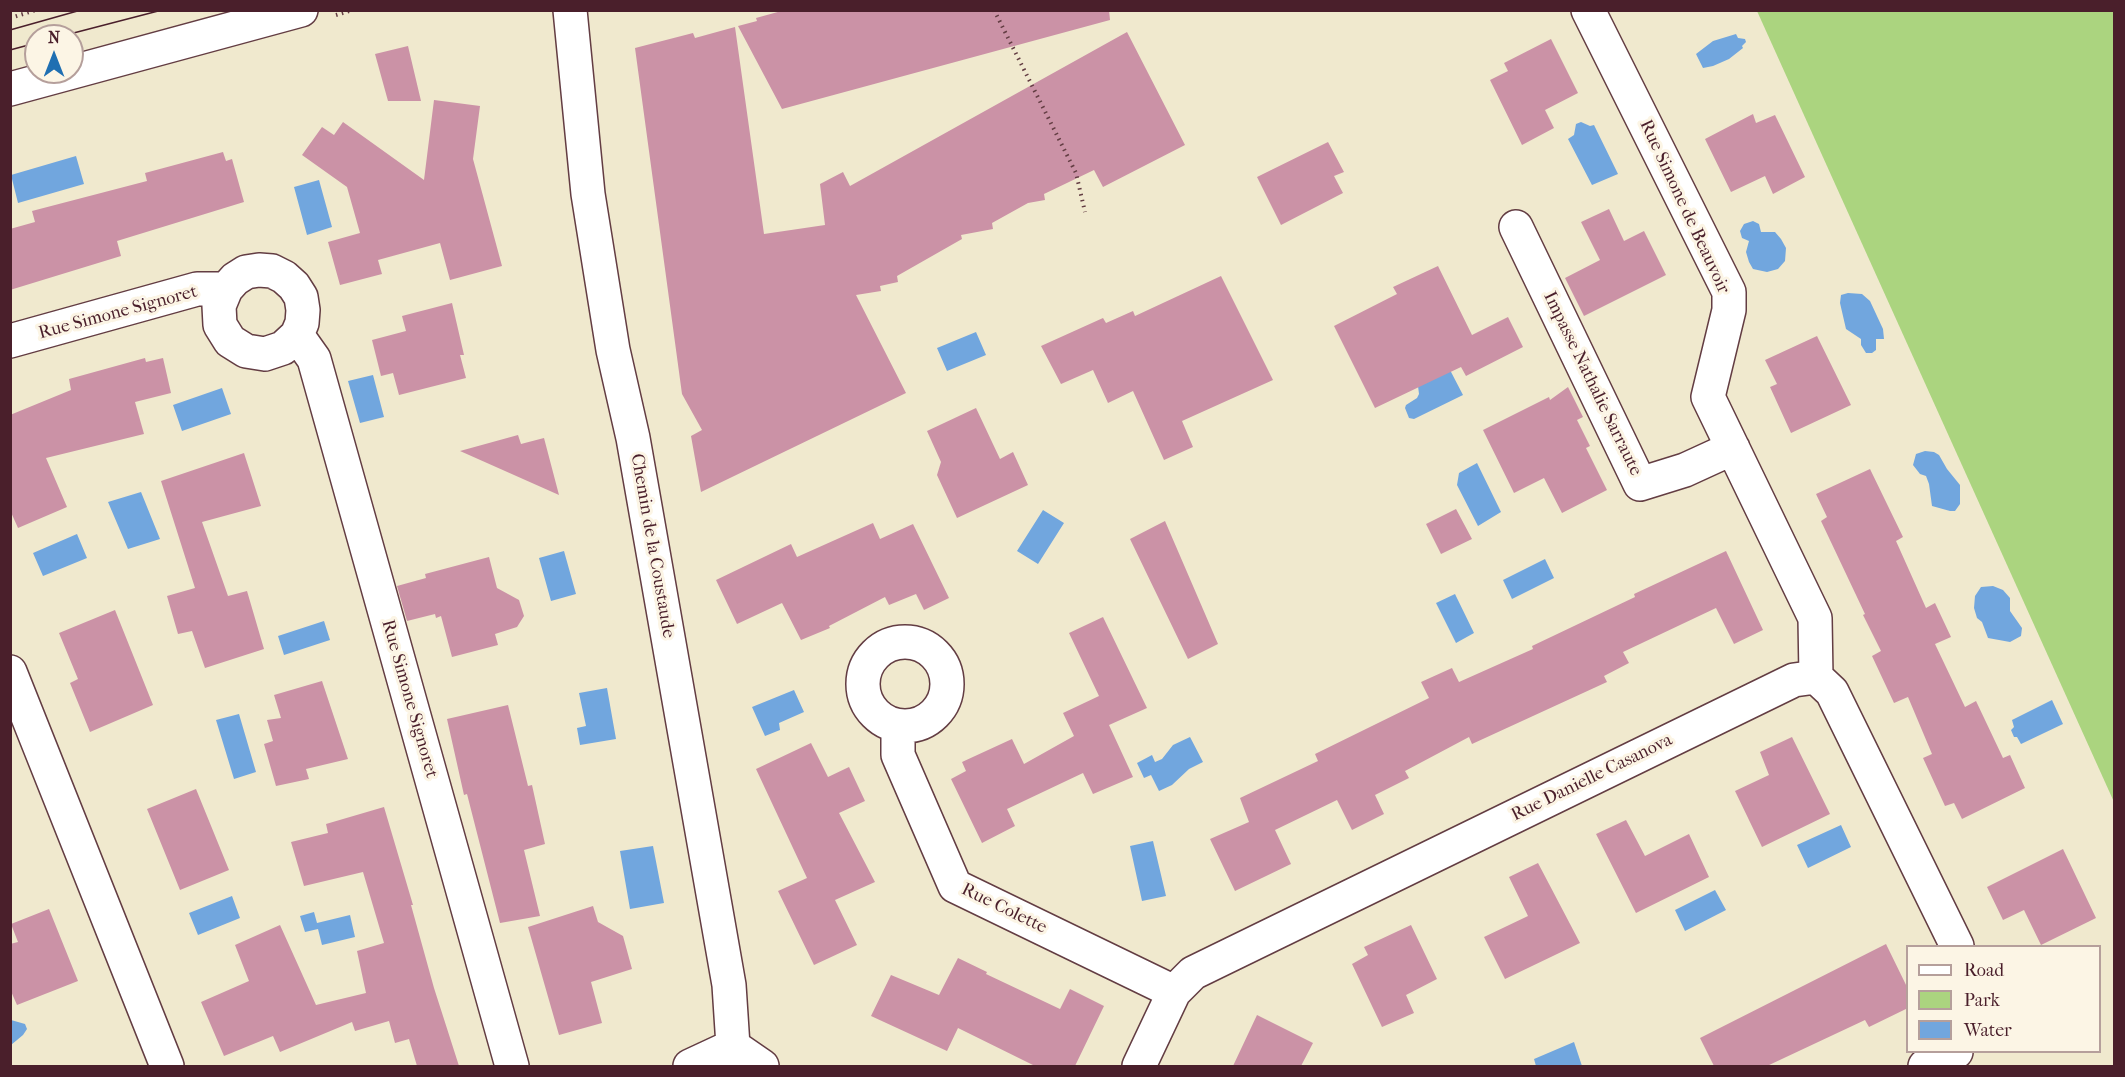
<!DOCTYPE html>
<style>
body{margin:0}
#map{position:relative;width:2125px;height:1077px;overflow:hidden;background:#f0e9ce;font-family:"IM FELL French Canon",serif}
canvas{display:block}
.frame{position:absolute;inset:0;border:12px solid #4a1f2b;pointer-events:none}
.legend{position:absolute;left:1906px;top:945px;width:195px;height:108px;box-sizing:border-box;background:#fcf5e5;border:2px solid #b59f9b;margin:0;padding:8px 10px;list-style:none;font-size:18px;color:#4a1f2b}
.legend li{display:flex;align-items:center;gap:12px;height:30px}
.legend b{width:30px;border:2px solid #b59f9b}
.north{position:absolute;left:24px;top:24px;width:60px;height:60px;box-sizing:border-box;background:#fcf5e5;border:2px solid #b59f9b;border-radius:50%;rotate:0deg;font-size:16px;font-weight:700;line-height:24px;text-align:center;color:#4a1f2b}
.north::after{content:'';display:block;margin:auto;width:21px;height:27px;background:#1f6fb2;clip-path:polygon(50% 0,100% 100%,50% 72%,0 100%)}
</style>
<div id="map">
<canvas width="2125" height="1077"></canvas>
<div class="frame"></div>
<ul class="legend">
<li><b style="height:8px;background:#fff"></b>Road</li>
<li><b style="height:16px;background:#abd47f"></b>Park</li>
<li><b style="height:16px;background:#71a6de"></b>Water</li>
</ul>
<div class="north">N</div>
</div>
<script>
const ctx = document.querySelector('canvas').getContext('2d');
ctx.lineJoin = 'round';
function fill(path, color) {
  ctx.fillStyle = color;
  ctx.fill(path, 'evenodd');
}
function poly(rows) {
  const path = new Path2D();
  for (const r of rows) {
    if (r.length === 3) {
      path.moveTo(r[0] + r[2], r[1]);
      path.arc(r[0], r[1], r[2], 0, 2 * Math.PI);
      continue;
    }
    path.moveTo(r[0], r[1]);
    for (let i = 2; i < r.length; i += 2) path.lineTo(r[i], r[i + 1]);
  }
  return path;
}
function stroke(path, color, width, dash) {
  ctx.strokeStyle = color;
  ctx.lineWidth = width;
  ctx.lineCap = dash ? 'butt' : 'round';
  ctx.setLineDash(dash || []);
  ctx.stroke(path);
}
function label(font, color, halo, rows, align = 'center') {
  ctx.font = font + ' "IM FELL French Canon",serif';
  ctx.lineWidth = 6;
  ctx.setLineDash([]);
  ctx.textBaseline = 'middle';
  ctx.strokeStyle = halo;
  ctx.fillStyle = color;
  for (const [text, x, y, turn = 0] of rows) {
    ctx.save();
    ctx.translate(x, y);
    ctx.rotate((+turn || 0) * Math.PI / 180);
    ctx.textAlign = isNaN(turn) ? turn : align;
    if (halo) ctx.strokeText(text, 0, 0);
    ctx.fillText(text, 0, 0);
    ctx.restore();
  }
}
fill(poly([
 [1757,11,2114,11,2114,802]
]), '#abd47f');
fill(poly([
 [1736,34,1738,38,1745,39,1746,42,1742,46,1743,48,1729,59,1713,66,1703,68,1696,54,1713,41],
 [1581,122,1590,126,1594,125,1618,174,1592,185,1568,139,1574,135,1576,124],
 [76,156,84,184,18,203,11,175],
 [319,180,332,227,307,235,294,187],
 [1753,221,1759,224,1761,232,1775,232,1781,239,1786,248,1785,261,1778,269,1767,272,1753,269,1749,262,1746,252,1749,241,1742,238,1740,231,1744,224],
 [1848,293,1862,294,1870,301,1883,329,1884,339,1876,339,1876,350,1872,353,1866,353,1861,345,1861,339,1846,329,1840,303,1841,295],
 [976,332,986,355,947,371,937,348],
 [1450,370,1463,395,1414,419,1409,418,1405,408,1406,405,1417,398,1419,394,1418,386],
 [373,375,384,417,360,423,348,381],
 [222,388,231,414,182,431,173,405],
 [1925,451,1934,452,1939,455,1947,469,1960,485,1960,504,1955,511,1950,511,1932,506,1929,484,1926,476,1920,474,1913,465,1916,454],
 [1477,463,1501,512,1478,526,1457,485,1459,473],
 [141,492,160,539,128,549,108,502],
 [1043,510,1064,523,1038,564,1017,551],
 [77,534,87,558,43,576,33,553],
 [564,551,576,594,551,601,539,558],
 [1545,559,1554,578,1512,599,1503,580],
 [1993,586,2003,590,2010,598,2010,611,2022,628,2021,636,2010,642,1988,638,1982,622,1977,618,1974,608,1975,596,1981,587],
 [1455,594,1474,633,1456,643,1436,603],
 [324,621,330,640,284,655,278,636],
 [607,688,616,739,580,745,577,728,586,726,579,693],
 [794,690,804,712,779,723,780,730,765,736,752,707],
 [2052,700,2063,724,2021,744,2017,737,2014,737,2011,730,2014,727,2012,720],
 [239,714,256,772,234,779,216,720],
 [1190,737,1203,762,1189,769,1172,785,1159,791,1151,775,1144,778,1137,763,1152,755,1155,762,1162,759,1173,745],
 [1841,825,1851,847,1808,868,1797,845],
 [1153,841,1166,896,1142,901,1130,846],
 [653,846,664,903,630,909,620,851],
 [1715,890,1726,910,1685,931,1675,910],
 [232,896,240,918,198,935,189,913],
 [314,912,317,923,350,915,355,937,322,945,318,929,305,932,300,916],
 [11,1020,25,1024,27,1029,23,1035,11,1045],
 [1574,1042,1582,1066,1536,1066,1534,1059]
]), '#71a6de');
fill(poly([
 [785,10,1109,10,1110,20,782,109,738,26,757,21,756,18],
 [735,27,764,234,825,225,820,184,843,172,850,186,1127,32,1185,145,1103,187,1094,170,1044,194,1045,200,1028,203,992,223,993,229,961,235,962,239,897,276,898,282,880,286,881,291,856,295,906,393,701,492,691,436,702,430,682,394,635,48,693,33,695,38],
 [1551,39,1578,93,1545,110,1554,128,1522,145,1490,80,1508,71,1504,63],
 [408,46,421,101,388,101,375,54],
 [434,100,480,106,473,159,502,266,450,280,440,243,378,260,382,274,340,285,328,242,360,233,347,187,302,155,322,127,334,135,343,122,424,180],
 [1753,114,1756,123,1775,115,1805,177,1773,194,1765,176,1731,192,1705,139],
 [1328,142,1344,172,1334,176,1343,193,1281,225,1257,177],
 [223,152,226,161,232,159,244,202,117,241,121,256,10,290,10,229,35,222,32,211,147,181,145,173],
 [1609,209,1624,241,1644,231,1666,275,1584,316,1565,278,1600,260,1581,222],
 [1438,266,1472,335,1508,317,1523,347,1466,376,1461,367,1375,408,1334,326,1397,294,1393,287],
 [1221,276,1273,380,1182,421,1193,447,1164,460,1133,391,1108,403,1093,370,1061,384,1041,346,1103,318,1106,323,1133,311,1135,316],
 [452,303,464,355,460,355,466,378,399,395,393,373,381,376,372,340,406,331,402,316],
 [1817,336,1851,405,1791,433,1770,387,1777,384,1765,360],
 [145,358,146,362,163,358,171,393,135,402,144,434,46,458,67,507,18,528,10,510,10,415,71,390,69,379],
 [1568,387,1583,417,1577,420,1590,446,1586,448,1607,490,1562,513,1544,478,1514,493,1483,430,1549,397,1550,400],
 [976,408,1000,459,1013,452,1028,485,957,518,937,475,941,462,927,431],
 [518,435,521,444,544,438,559,495,460,451],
 [244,453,261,506,202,522,228,596,247,591,264,649,205,668,192,631,178,634,167,596,195,588,161,481],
 [1870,469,1903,537,1896,541,1926,608,1935,603,1951,637,1935,644,1965,707,1976,701,2003,758,2010,755,2025,788,1962,819,1954,803,1945,806,1923,758,1932,754,1908,697,1894,703,1872,656,1881,651,1863,615,1865,614,1821,521,1827,517,1816,494],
 [1456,509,1472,539,1441,554,1426,524],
 [1165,521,1218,644,1188,659,1130,539],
 [873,523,880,539,913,524,949,598,924,610,916,594,889,605,885,597,829,626,830,628,801,640,782,603,737,624,716,580,791,544,797,557],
 [1726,551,1763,630,1734,644,1716,608,1623,652,1629,663,1604,676,1607,682,1472,744,1469,737,1405,771,1409,778,1375,795,1384,814,1352,830,1337,800,1275,830,1291,864,1235,891,1210,839,1249,822,1240,798,1318,761,1315,754,1429,698,1421,682,1452,668,1459,682,1533,649,1532,646,1635,597,1634,594],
 [489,557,497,588,519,600,524,616,517,627,495,634,498,645,452,657,441,616,436,618,435,614,407,621,397,586,426,578,425,574],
 [115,610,153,705,90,732,70,683,78,679,59,633],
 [1103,617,1147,708,1109,725,1133,777,1093,794,1083,773,1007,809,1015,826,982,843,951,779,966,771,962,762,1012,739,1024,764,1074,736,1063,713,1099,696,1069,633],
 [322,681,348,759,306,769,309,779,276,786,264,744,273,741,267,720,281,718,274,695],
 [508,705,528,786,532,785,545,844,524,850,540,916,500,923,467,794,464,795,447,719],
 [1792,737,1830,814,1762,847,1735,791,1769,775,1760,752],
 [811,743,828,777,849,767,865,801,839,813,875,882,835,900,857,945,814,965,778,891,807,878,756,769],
 [196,789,229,870,180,890,147,809],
 [384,807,413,905,411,905,434,988,459,1066,417,1066,409,1039,395,1043,389,1021,355,1031,352,1022,280,1052,273,1036,224,1056,201,1002,249,981,235,945,280,925,316,1005,366,993,357,951,384,943,363,872,304,886,291,842,328,833,326,824],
 [1626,820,1645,856,1689,834,1709,877,1636,913,1596,834],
 [2063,849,2096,918,2041,945,2024,910,2003,920,1987,887],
 [1538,863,1580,943,1505,979,1484,937,1528,916,1509,877],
 [593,906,598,922,623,936,632,969,591,982,602,1023,559,1035,528,927],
 [49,909,78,981,17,1005,10,989,10,944,18,942,11,924],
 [1411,925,1437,979,1406,995,1414,1013,1382,1027,1352,964,1368,955,1364,947],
 [1886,944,1908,989,1908,1008,1869,1027,1865,1020,1767,1066,1714,1066,1700,1038],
 [958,958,987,972,986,974,1060,1009,1070,989,1104,1006,1075,1066,1035,1066,958,1028,947,1051,871,1016,891,975,939,995],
 [1257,1015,1313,1043,1301,1066,1233,1066]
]), '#cb92a6');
const minor = poly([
 [570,10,588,194,613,350,633,438,729,985,733,1046],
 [1588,10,1729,292,1729,310,1708,397,1815,618,1816,677],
 [1516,227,1640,484,1685,470,1733,448],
 [297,335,314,359,512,1066],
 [10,341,197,289,226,289,235,279,246,272,259,270,272,271,284,277,294,286,301,297,303,310,302,323,297,335,283,348,265,354,246,351,230,341,220,325,219,306,226,289],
 [905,684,42],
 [10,672,167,1066],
 [898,726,898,755,955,886,1174,992],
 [733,1046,762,1066],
 [690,1066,733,1046],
 [1139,1066,1174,992,1193,973,1794,680,1816,677,1832,692,1957,946],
 [1925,1066,1956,1052]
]);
const secondary = poly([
 [10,89,301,10]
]);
stroke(minor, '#633d43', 36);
stroke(secondary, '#633d43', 36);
stroke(poly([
 [994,10,1076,173,1085,212],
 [336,15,353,10],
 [10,18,36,10]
]), '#633d43', 4, [1.5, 4.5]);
stroke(minor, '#fff', 33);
stroke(secondary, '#fff', 33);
stroke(poly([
 [10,30,81,10],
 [62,36,162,10],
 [10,50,36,43]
]), '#4a1f2b', 1.5);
label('18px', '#4a1f2b', '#fcf5e5', [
 ["Rue Simone de Beauvoir",1684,207,65],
 ["Rue Simone Signoret",118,313,-15],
 ["Impasse Nathalie Sarraute",1592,384,64],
 ["Chemin de la Coustaude",652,546,80],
 ["Rue Simone Signoret",409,699,74],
 ["Rue Danielle Casanova",1592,778,-26],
 ["Rue Colette",1004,909,26]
]);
</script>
